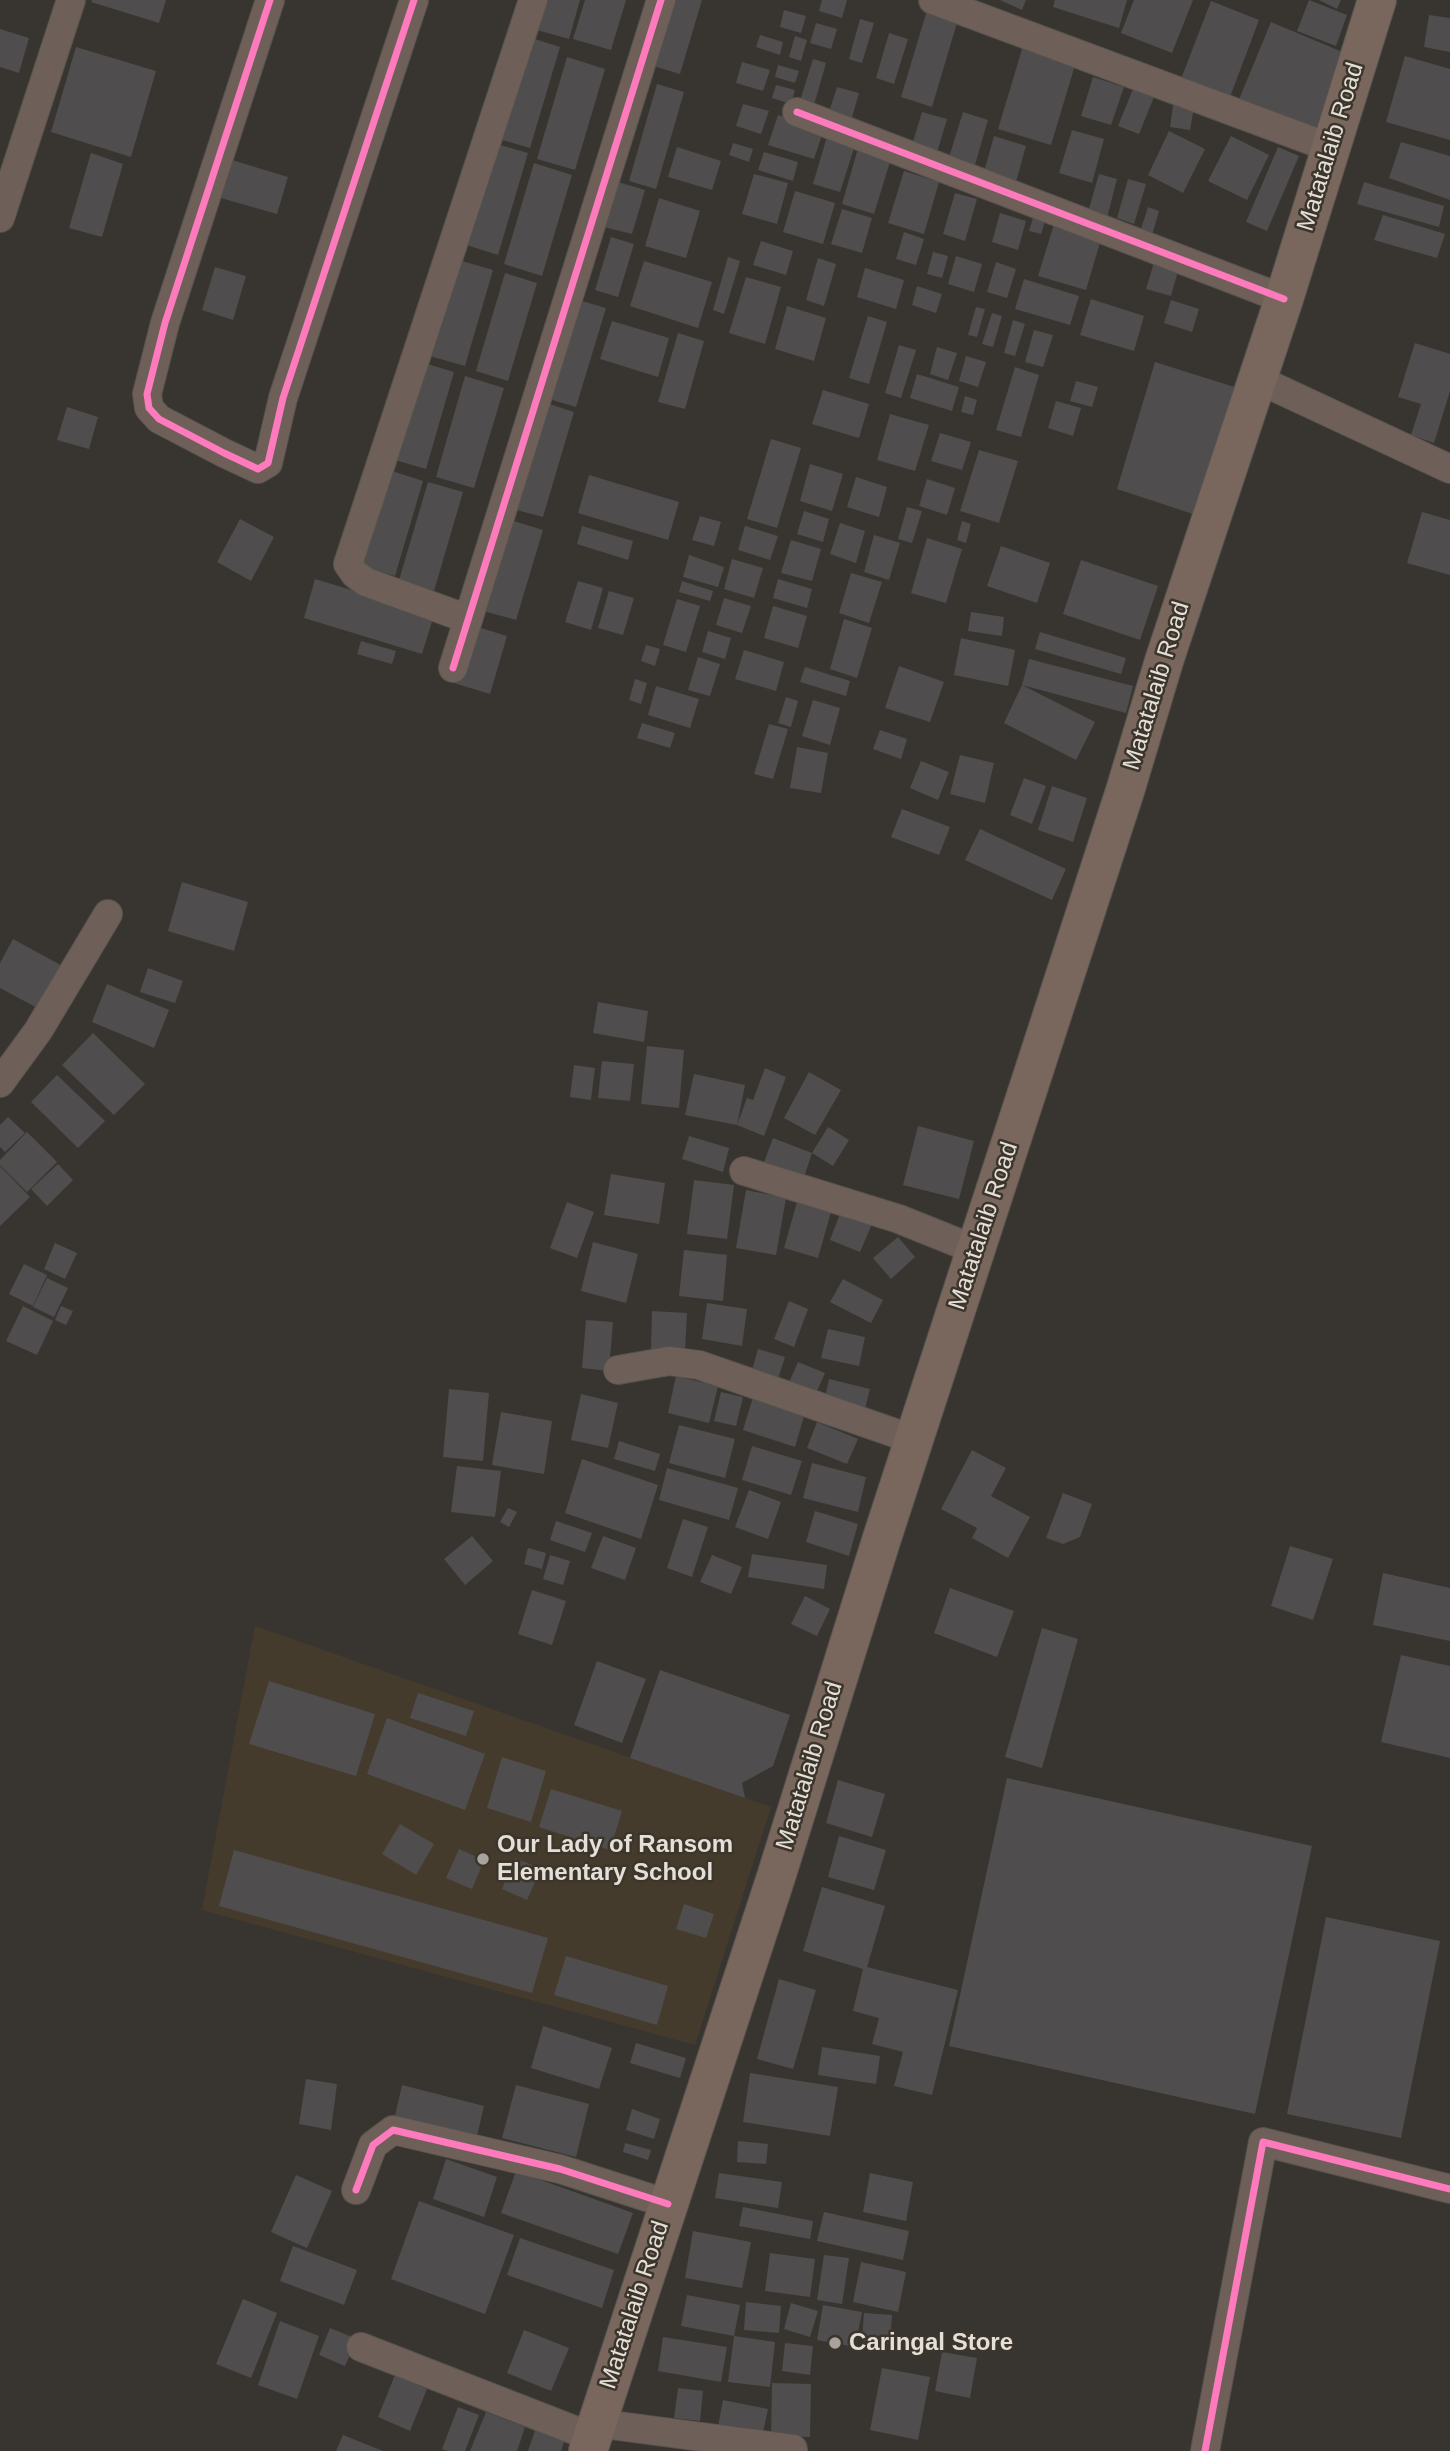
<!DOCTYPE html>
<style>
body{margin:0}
canvas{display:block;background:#38342f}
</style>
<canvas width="1450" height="2451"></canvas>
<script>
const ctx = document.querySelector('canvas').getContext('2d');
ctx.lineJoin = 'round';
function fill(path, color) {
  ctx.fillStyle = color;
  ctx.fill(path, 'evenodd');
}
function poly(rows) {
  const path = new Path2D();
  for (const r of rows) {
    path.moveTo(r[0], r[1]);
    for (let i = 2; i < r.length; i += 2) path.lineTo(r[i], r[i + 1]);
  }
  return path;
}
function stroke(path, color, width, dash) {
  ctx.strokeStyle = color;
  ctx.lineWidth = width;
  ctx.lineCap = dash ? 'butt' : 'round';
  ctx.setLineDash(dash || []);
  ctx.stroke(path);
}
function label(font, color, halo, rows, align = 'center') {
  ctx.font = font + ' Arial,sans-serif';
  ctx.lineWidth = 5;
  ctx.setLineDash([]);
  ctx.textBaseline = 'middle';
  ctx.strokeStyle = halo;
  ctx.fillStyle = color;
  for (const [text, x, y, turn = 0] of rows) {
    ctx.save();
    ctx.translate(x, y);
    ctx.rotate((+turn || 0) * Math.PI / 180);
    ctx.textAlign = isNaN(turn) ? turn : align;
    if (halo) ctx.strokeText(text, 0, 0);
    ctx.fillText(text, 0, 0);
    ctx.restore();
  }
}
fill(poly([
 [255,1626,771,1807,695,2045,202,1910]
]), '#453b2d');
fill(poly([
 [92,0,166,0,159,23,91,2],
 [539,0,580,0,569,39,530,28],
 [585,0,626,0,611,50,573,39],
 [669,0,702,0,680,74,650,65],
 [822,0,847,0,842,18,819,11],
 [1000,0,1026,0,1022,10],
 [1055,0,1127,0,1119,28,1053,7],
 [1134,0,1193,0,1172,53,1121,33],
 [1309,0,1347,15,1336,46,1297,31],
 [1319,0,1341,0,1337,9],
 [1211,1,1259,20,1230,97,1181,79],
 [928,7,959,16,932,107,901,97],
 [784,10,806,16,801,33,780,27],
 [1429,15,1450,18,1450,52,1424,47],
 [860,19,874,23,862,63,849,59],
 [1271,22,1347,54,1314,134,1238,102],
 [816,23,837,29,831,49,810,43],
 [0,29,29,38,19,73,0,67],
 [889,33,908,39,894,84,876,78],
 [522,35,560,47,530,148,492,137],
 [760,35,783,42,780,55,756,47],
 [795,36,807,40,801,61,789,57],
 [1023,46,1076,62,1051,145,998,129],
 [76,47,156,71,131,157,51,132],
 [1405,56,1450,69,1450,140,1386,122],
 [567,57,605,69,575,170,537,159],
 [813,59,826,63,814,105,800,101],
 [742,62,770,70,763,91,736,83],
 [778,65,799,71,795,83,775,77],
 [1093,77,1124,87,1111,125,1081,116],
 [657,84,684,92,656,189,629,181],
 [1135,84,1156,92,1139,134,1118,126],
 [776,85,795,90,791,104,772,98],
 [837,87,859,93,851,121,828,115],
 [1174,99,1195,102,1190,130,1170,127],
 [743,104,769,111,761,134,736,126],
 [922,112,947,119,937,153,912,145],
 [963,112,988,120,972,175,946,167],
 [778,115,824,129,814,159,768,145],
 [1072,130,1104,139,1092,183,1059,173],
 [1169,131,1205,149,1183,193,1148,175],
 [828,133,856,142,840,192,813,184],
 [994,136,1026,146,1016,182,984,172],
 [1231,136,1269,155,1247,200,1208,181],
 [490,142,528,153,498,255,460,243],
 [1401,142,1450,156,1450,200,1389,178],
 [733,143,753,149,749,162,729,155],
 [859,145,892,155,874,214,842,204],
 [677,147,721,161,712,190,668,177],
 [1278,147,1299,156,1267,231,1246,222],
 [764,152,798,162,793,181,758,170],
 [91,153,123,164,102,237,69,228],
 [232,160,288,177,277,214,221,198],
 [534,163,572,175,542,276,504,264],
 [904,171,939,182,924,234,888,223],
 [754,174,788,183,777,224,742,214],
 [1099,174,1117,179,1107,218,1088,212],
 [1128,179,1146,184,1134,224,1117,218],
 [618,182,645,190,632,234,604,227],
 [1364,182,1444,206,1439,227,1357,204],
 [795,191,835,203,823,244,783,232],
 [955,193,977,199,965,241,943,234],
 [659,198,700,211,686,258,645,246],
 [1148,207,1159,211,1151,239,1139,235],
 [842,209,872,218,862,253,831,244],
 [1035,211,1047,215,1041,234,1029,231],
 [1000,213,1026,221,1018,250,992,242],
 [1383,215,1445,234,1437,258,1374,240],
 [1055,221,1102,236,1086,290,1038,276],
 [904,232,924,239,916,265,896,259],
 [611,237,634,244,618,297,595,290],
 [761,241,793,251,786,275,753,265],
 [933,252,948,256,942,278,927,274],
 [1157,253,1181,260,1171,296,1146,289],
 [956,256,982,264,974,292,948,284],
 [728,257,740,261,724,314,713,310],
 [818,258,836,264,824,306,806,300],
 [455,259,493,270,465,366,426,355],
 [644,261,712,282,698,328,630,306],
 [996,262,1016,269,1007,298,987,292],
 [215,267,246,276,233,320,202,310],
 [865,268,904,280,896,309,857,297],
 [505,273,537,283,508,381,476,371],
 [746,277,781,287,765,344,729,333],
 [1024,279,1079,296,1070,325,1015,309],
 [917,286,942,294,936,313,912,305],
 [571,298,606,308,576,407,542,397],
 [1091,299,1144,316,1134,351,1080,335],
 [1171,300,1199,309,1192,332,1164,323],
 [787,306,826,318,814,361,775,349],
 [976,307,985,309,977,337,968,335],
 [992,313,1002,316,993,347,982,344],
 [868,316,887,322,869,384,849,378],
 [1013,320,1025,324,1015,356,1004,353],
 [612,321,669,338,658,377,600,359],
 [1034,330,1053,335,1043,367,1025,362],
 [678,333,704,341,685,409,658,402],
 [1415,343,1450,354,1450,391,1434,443,1411,435,1421,404,1398,397],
 [899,345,916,350,901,398,885,393],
 [937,347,957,353,948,380,930,374],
 [966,356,986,362,978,387,959,381],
 [1155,362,1247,391,1208,519,1117,489],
 [424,363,454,372,426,469,395,460],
 [1015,367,1039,375,1021,437,996,430],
 [917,374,959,387,952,411,910,398],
 [465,376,504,388,474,488,436,477],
 [1076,381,1098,387,1092,407,1070,401],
 [823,390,869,404,859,438,812,424],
 [965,396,977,400,973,415,961,412],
 [540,401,574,412,543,517,509,508],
 [1056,401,1081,408,1073,436,1048,428],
 [67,407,98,417,89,449,57,440],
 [890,414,929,425,915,471,877,460],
 [940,433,971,442,962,470,931,461],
 [771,439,801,448,777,528,747,519],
 [979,450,1018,461,999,523,960,511],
 [810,464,843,474,832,511,800,501],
 [386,469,423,481,395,576,357,565],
 [589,475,679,502,668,540,578,513],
 [856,477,887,487,879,517,847,507],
 [927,479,955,488,947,515,919,506],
 [428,482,463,492,434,591,399,580],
 [907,507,922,511,912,543,898,539],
 [804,511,829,519,823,542,797,534],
 [1422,512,1450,520,1450,575,1407,563],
 [700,516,721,522,714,546,692,540],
 [240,519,274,537,251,581,217,562],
 [507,519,543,530,516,620,480,610],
 [962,521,971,524,966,543,957,540],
 [840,523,865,531,856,563,830,554],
 [582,526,633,541,628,560,577,544],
 [745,526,778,536,770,560,738,550],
 [874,535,900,543,889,580,864,572],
 [927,538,962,549,946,603,911,593],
 [791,540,821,549,812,581,781,573],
 [1001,546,1050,563,1037,603,987,586],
 [689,555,724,567,718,587,683,577],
 [732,559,763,568,754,598,724,589],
 [1081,560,1158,586,1140,640,1063,614],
 [851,573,882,582,869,623,839,613],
 [315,579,434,615,422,654,304,618],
 [778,579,812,589,807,608,773,598],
 [578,581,603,588,591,630,565,622],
 [682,581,713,591,710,601,679,592],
 [609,591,634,598,623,635,598,628],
 [724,598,751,606,742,633,716,625],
 [677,599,700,606,686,652,663,645],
 [773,606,807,616,798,648,764,638],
 [971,612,1004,617,1002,636,968,631],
 [844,619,872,628,857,678,830,669],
 [471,625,507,636,490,694,454,683],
 [708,631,731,638,725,659,702,652],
 [1040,632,1126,658,1121,674,1035,649],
 [961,638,1015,650,1008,686,954,675],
 [361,641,396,651,392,664,357,654],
 [646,645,660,649,655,666,641,661],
 [744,650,784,662,776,691,735,679],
 [698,657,720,664,710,696,688,690],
 [1029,659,1133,686,1126,713,1022,685],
 [899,666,944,682,930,722,885,708],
 [805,667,850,681,846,696,800,682],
 [635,679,647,683,641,704,629,700],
 [1022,685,1095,722,1076,760,1004,723],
 [656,686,699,699,690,728,648,715],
 [786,697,798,701,791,727,778,723],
 [813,700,840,708,830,745,802,736],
 [642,723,675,733,670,748,637,738],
 [769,724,788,729,773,779,754,774],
 [880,730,907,739,901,759,873,749],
 [797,747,828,753,821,793,790,788],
 [960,755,994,763,985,803,950,794],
 [921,761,949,772,938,800,910,788],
 [1024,778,1046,786,1032,824,1010,815],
 [1052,786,1087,798,1073,842,1038,830],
 [902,809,950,827,939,855,891,837],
 [980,829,1066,869,1052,900,965,860],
 [182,882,248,902,234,951,168,931],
 [13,939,66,968,43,1011,0,988,0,963],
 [148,968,183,981,175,1003,140,992],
 [107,984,169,1010,154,1048,92,1022],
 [598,1002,648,1011,644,1042,593,1033],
 [93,1033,145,1084,114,1115,62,1065],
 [647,1046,684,1050,679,1108,641,1104],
 [602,1061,634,1064,630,1101,598,1098],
 [574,1065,595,1068,591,1100,570,1097],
 [765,1068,786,1077,764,1136,737,1125,685,1115,694,1074,745,1085,737,1125,747,1098,753,1100],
 [809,1072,841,1090,815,1135,784,1118],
 [57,1075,105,1121,78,1148,31,1102],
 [8,1117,25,1133,5,1152,0,1147,0,1125],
 [918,1126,974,1141,959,1199,903,1185],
 [828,1127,849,1140,833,1166,812,1153,803,1180,763,1165,773,1138,812,1153],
 [27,1132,57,1162,27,1192,0,1165,0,1160],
 [689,1136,729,1148,723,1172,682,1159],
 [58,1164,73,1180,47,1206,31,1189],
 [0,1166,30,1197,0,1226],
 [611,1174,665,1183,659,1224,604,1215],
 [694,1180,734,1185,727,1239,687,1234],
 [746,1190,786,1198,776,1255,736,1248],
 [567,1202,594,1212,577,1258,550,1248],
 [797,1202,831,1212,818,1258,784,1248],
 [841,1211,872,1224,860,1252,830,1240],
 [898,1237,915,1257,891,1279,873,1258],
 [593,1242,638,1254,626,1303,581,1291],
 [55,1243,77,1253,65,1279,44,1269],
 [684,1250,727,1255,723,1301,679,1296],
 [24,1264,47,1275,33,1306,9,1294],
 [47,1278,68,1288,54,1317,33,1307],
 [843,1279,883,1300,871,1323,830,1302],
 [789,1301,808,1309,794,1347,774,1339],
 [707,1303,747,1309,742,1346,702,1339],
 [23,1306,53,1321,37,1355,6,1341],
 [61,1306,73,1311,66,1325,55,1320],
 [652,1311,687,1313,685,1351,651,1349],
 [586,1320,613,1322,609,1371,582,1368],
 [828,1329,865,1337,859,1366,821,1358],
 [758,1349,785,1357,777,1382,751,1374],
 [798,1362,825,1373,813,1400,786,1389],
 [676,1376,718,1386,709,1423,668,1413],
 [829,1379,870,1389,863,1417,823,1407],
 [756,1387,808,1403,795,1447,743,1430],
 [449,1389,489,1393,483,1461,443,1457],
 [721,1392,743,1397,736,1426,714,1421],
 [581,1394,618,1403,608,1448,571,1440],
 [501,1412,552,1421,544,1474,492,1465],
 [817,1422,858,1439,847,1464,807,1448],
 [679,1425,735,1439,725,1478,669,1463],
 [619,1441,660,1454,655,1471,614,1459],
 [752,1446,802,1461,791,1495,742,1480],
 [972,1450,1006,1468,991,1496,1030,1517,1008,1558,972,1538,977,1528,941,1509],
 [582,1459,658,1485,641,1539,565,1513],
 [812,1463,866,1477,858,1512,803,1498],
 [457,1466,501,1471,495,1517,451,1512],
 [667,1468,738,1488,729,1520,659,1500],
 [749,1490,781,1502,768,1539,735,1527],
 [1063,1493,1092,1504,1080,1537,1063,1544,1046,1538],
 [508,1508,517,1512,509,1527,500,1522],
 [815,1511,858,1524,849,1556,806,1542],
 [683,1519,708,1527,692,1577,667,1568],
 [556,1521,592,1533,585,1552,550,1540],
 [472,1536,493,1561,465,1585,444,1559],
 [603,1536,636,1548,625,1580,591,1568],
 [1290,1546,1333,1559,1313,1620,1271,1606],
 [528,1548,546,1553,542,1569,524,1564],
 [752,1554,827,1565,824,1589,748,1577],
 [550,1555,570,1561,563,1585,543,1579],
 [712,1555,742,1567,731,1594,700,1582],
 [1383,1573,1450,1588,1450,1641,1373,1625],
 [950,1588,1014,1611,997,1657,934,1633],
 [532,1590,566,1601,552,1645,518,1634],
 [805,1596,830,1609,817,1636,791,1624],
 [1042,1628,1078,1639,1042,1768,1005,1757],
 [1401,1655,1450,1666,1450,1758,1381,1742],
 [597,1661,646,1679,622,1743,574,1725],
 [660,1670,790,1715,773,1766,742,1783,745,1798,630,1758],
 [269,1681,375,1714,356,1776,249,1744],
 [418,1693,474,1711,466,1736,410,1718],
 [387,1718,485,1754,465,1810,367,1774],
 [502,1757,546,1771,531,1822,487,1808],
 [1007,1778,1312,1846,1255,2114,949,2046],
 [838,1780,885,1794,872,1837,826,1823],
 [551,1789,622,1811,610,1850,539,1827],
 [400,1824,434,1844,416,1875,382,1854],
 [839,1836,886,1850,874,1890,828,1877],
 [459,1849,484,1860,472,1889,446,1878],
 [234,1850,548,1938,532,1993,219,1906],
 [515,1858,541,1869,527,1900,502,1889],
 [822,1887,885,1906,867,1967,958,1990,932,2095,894,2086,903,2052,872,2044,879,2018,853,2011,863,1969,803,1951],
 [684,1904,714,1914,706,1938,676,1929],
 [1326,1917,1440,1941,1401,2138,1287,2114],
 [566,1956,668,1986,657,2025,554,1995],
 [779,1979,816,1990,793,2069,757,2059],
 [543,2026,612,2048,599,2089,531,2068],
 [636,2043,686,2058,680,2078,630,2063],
 [822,2047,880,2056,876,2084,818,2075],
 [750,2073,838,2087,830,2136,743,2122],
 [306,2079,337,2084,331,2130,299,2124],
 [402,2085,484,2106,477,2136,395,2116],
 [516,2085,589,2104,576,2157,502,2138],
 [632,2109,660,2119,654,2139,626,2130],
 [738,2141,768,2144,766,2164,737,2162],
 [625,2143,651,2150,648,2160,623,2152],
 [446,2159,497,2177,484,2217,433,2199],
 [516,2171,633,2213,618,2254,501,2213],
 [719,2173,782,2182,778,2208,715,2198],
 [870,2173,913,2182,906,2221,863,2212],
 [296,2175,332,2191,307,2248,271,2232],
 [419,2201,514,2235,485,2314,391,2279],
 [743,2207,813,2221,810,2239,739,2226],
 [824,2212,909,2231,903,2260,817,2241],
 [693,2231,751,2242,742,2288,685,2278],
 [520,2238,614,2270,602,2308,507,2275],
 [293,2246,357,2270,344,2305,280,2281],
 [770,2253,815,2259,810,2297,765,2291],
 [824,2255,849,2258,842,2304,817,2300],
 [861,2262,906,2272,898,2312,853,2302],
 [687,2295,740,2305,734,2336,681,2326],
 [243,2299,277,2313,251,2378,216,2364],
 [746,2302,781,2306,779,2333,744,2330],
 [791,2303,818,2311,810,2337,784,2329],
 [823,2305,862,2312,855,2347,817,2340],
 [864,2313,892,2315,890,2344,862,2341],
 [280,2321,319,2336,297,2399,258,2385],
 [330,2328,357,2339,345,2366,319,2355],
 [524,2330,569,2348,551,2391,507,2373],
 [734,2336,775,2342,770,2387,728,2382],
 [663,2337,727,2347,721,2382,658,2371],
 [785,2343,813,2346,810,2375,782,2371],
 [942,2352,977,2358,970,2398,935,2391],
 [882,2368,930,2377,918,2440,870,2430],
 [395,2375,427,2389,410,2431,378,2417],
 [772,2383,811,2384,810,2437,771,2436],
 [678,2388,703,2391,700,2421,674,2418],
 [723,2400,768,2409,761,2442,717,2432],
 [458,2407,479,2415,465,2451,448,2451,442,2449],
 [486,2412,525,2427,517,2451,470,2451],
 [537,2425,566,2436,561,2451,528,2451],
 [343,2435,383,2451,336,2451]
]), '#4f4d4d');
const street = poly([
 [270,0,165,323,147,394,149,408,159,419,224,453,258,469,268,463,283,398,414,0],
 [933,0,1331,148],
 [797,112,1284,299],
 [0,218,71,0],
 [1257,379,1450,469],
 [468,619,366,582,355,574,348,564,533,0],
 [453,668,661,0],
 [0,1083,38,1031,108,914],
 [744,1171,899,1219,976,1250],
 [618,1370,669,1361,699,1365,915,1440],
 [356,2190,373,2145,393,2130,560,2169,668,2204],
 [361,2347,592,2437],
 [596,2423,793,2449],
 [1205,2451,1263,2142,1450,2189]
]);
const primary = poly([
 [588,2451,776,1877,881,1541,1125,791,1164,661,1284,299,1377,0]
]);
stroke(street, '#56534e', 30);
stroke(primary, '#56534e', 40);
stroke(street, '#6f5f59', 28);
stroke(primary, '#79665d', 38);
stroke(poly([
 [270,0,165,323,147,394,149,408,159,419,224,453,258,469,268,463,283,398,414,0],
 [797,112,1284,299],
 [453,668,661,0],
 [356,2190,373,2145,393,2130,560,2169,668,2204],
 [1205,2451,1263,2142,1450,2189]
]), '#fd7abc', 7);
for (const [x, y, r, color] of [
 [483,1859,7,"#a8a39e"],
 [835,2343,7,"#a8a39e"]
]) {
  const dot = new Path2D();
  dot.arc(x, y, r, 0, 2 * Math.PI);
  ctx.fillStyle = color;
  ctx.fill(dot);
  stroke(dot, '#3c352b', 2.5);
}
label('24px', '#e4dfd9', '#3c352b', [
 ["Matatalaib Road",1331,147,-73],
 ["Matatalaib Road",1157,686,-73],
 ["Matatalaib Road",984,1226,-72],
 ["Matatalaib Road",810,1766,-73],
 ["Matatalaib Road",635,2305,-72]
]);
label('bold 24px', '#e4dfd9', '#3c352b', [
 ["Our Lady of Ransom",497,1845],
 ["Elementary School",497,1873],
 ["Caringal Store",849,2343]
], 'left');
</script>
